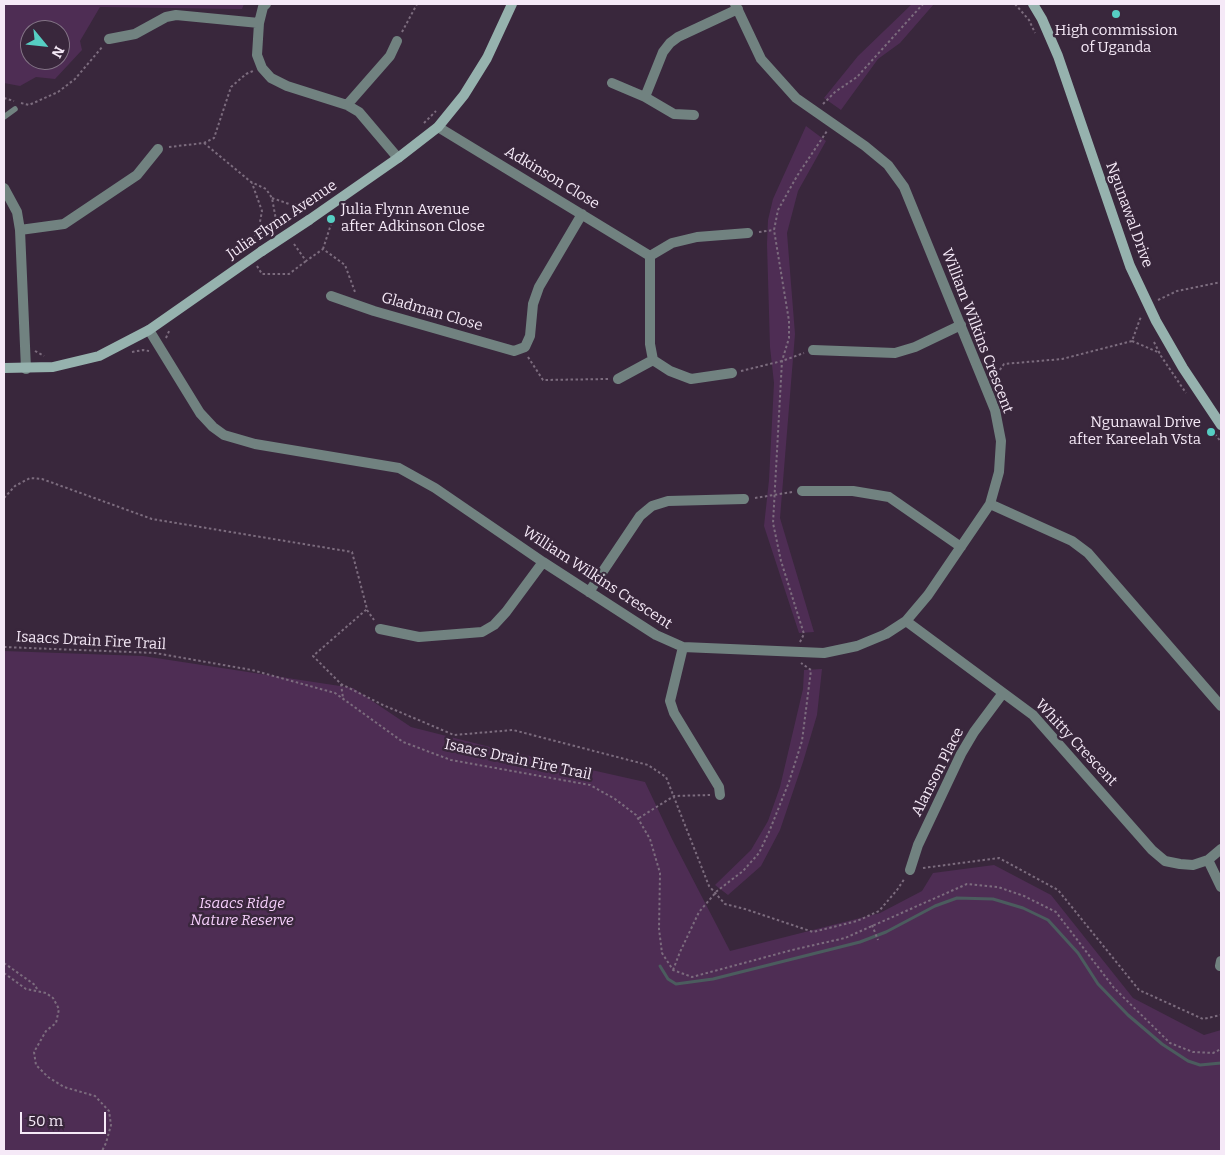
<!DOCTYPE html>
<style>
body{margin:0}
#map{position:relative;width:1225px;height:1155px;overflow:hidden;background:#39273c;font-family:Bitter,serif}
canvas{display:block}
.frame{position:absolute;inset:0;border:5px solid #f5e9f7;pointer-events:none}
.north{position:absolute;left:20px;top:20px;width:50px;height:50px;box-sizing:border-box;background:#39273c;border:1px solid #847587;border-radius:50%;rotate:118deg;font-size:14px;font-weight:700;line-height:20px;text-align:center;color:#f5e9f7}
.north::after{content:'';display:block;margin:auto;width:18px;height:22px;background:#56cec3;clip-path:polygon(50% 0,100% 100%,50% 72%,0 100%)}
.scale{position:absolute;left:20px;top:1112px;width:86px;height:22px;box-sizing:border-box;border:2px solid #f5e9f7;border-top:0;padding-left:6px;font-size:15px;line-height:18px;white-space:nowrap;color:#f5e9f7;-webkit-text-stroke:4px #39273c;paint-order:stroke}
</style>
<div id="map">
<canvas width="1225" height="1155"></canvas>
<div class="frame"></div>
<div class="north">N</div>
<div class="scale">50 m</div>
</div>
<script>
const ctx = document.querySelector('canvas').getContext('2d');
ctx.lineJoin = 'round';
function fill(path, color) {
  ctx.fillStyle = color;
  ctx.fill(path, 'evenodd');
}
function poly(rows) {
  const path = new Path2D();
  for (const r of rows) {
    path.moveTo(r[0], r[1]);
    for (let i = 2; i < r.length; i += 2) path.lineTo(r[i], r[i + 1]);
  }
  return path;
}
function stroke(path, color, width, dash) {
  ctx.strokeStyle = color;
  ctx.lineWidth = width;
  ctx.lineCap = dash ? 'butt' : 'round';
  ctx.setLineDash(dash || []);
  ctx.stroke(path);
}
function label(font, color, halo, rows, align = 'center') {
  ctx.font = font + ' Bitter,serif';
  ctx.lineWidth = 5;
  ctx.setLineDash([]);
  ctx.textBaseline = 'middle';
  ctx.strokeStyle = halo;
  ctx.fillStyle = color;
  for (const [text, x, y, turn = 0] of rows) {
    ctx.save();
    ctx.translate(x, y);
    ctx.rotate((+turn || 0) * Math.PI / 180);
    ctx.textAlign = isNaN(turn) ? turn : align;
    if (halo) ctx.strokeText(text, 0, 0);
    ctx.fillText(text, 0, 0);
    ctx.restore();
  }
}
fill(poly([
 [4,4,244,4,242,9,100,7,80,41,82,50,55,79,36,77,20,86,4,83],
 [30,30,60,30,60,60,30,60],
 [912,4,934,4,900,43,878,59,841,110,824,98,858,56],
 [806,126,826,141,798,191,787,233,795,334,780,518,814,632,799,633,764,526,769,480,774,383,770,347,767,244,768,220,773,199],
 [4,651,143,656,353,688,411,727,494,748,645,782,672,839,730,951,880,913,922,891,933,873,994,865,1051,895,1133,998,1204,1035,1221,1030,1221,1151,4,1151],
 [822,669,817,715,803,762,780,830,761,866,728,895,715,885,751,850,768,821,780,787,803,689,804,670]
]), '#4e2d54');
stroke(poly([
 [660,966,668,979,676,984,713,979,860,942,886,932,935,906,957,898,993,899,1023,908,1048,920,1078,953,1098,984,1128,1015,1162,1044,1188,1061,1200,1065,1221,1063]
]), '#4b5c5e', 3);
stroke(poly([
 [1015,4,1029,20,1035,33],
 [402,32,417,4],
 [4,98,14,101],
 [21,103,29,105,58,92,75,79,103,46],
 [823,104,835,92,857,77,923,4],
 [424,123,436,111],
 [204,143,251,182,266,189,272,198,276,220,281,226],
 [169,147,204,143,214,138,231,87,246,74,253,71],
 [272,198,292,205,320,199],
 [759,232,774,230],
 [294,244,306,261,323,249,345,265,355,292],
 [251,245,259,227,262,211,252,183],
 [323,249,333,218],
 [257,266,262,274,289,274,306,261],
 [1158,300,1177,291,1221,282],
 [166,338,170,329],
 [1132,341,1160,353],
 [1154,342,1161,356,1186,393],
 [35,351,44,356],
 [132,352,143,350,149,351],
 [528,357,543,380,608,379],
 [741,371,782,361,804,353],
 [994,378,1004,364,1062,359,1132,341,1140,319,1142,316],
 [1215,434,1221,442],
 [4,498,15,486,30,478,42,479,152,519,352,552,367,609,313,656,341,684,383,705,454,735,513,730,648,765,666,777,709,886,725,904,745,909,813,932,857,921,879,911,897,890,905,878],
 [755,498,792,492],
 [367,610,374,620],
 [800,642,804,634,781,561,773,523,782,361,789,338,789,321,774,230,778,210,797,176,827,131],
 [4,647,155,653,252,670,335,693,403,742,451,760,590,785,615,799,636,815,650,839,660,873,659,929,662,953,673,970,692,977,792,950,845,938,967,884,998,887,1024,896,1056,912,1114,988,1170,1043,1193,1052,1213,1053,1221,1049],
 [341,684,343,698],
 [639,818,674,796,710,795],
 [923,868,999,858,1058,890,1139,990,1203,1019,1221,1015],
 [872,925,878,940],
 [4,963,35,985,38,991],
 [673,970,680,952,699,912,717,891,743,871,759,853,769,832,789,782,802,741,811,670,801,663],
 [4,973,26,989,46,993,53,998,59,1009,56,1023,46,1031,34,1052,36,1065,48,1077,64,1087,95,1096,109,1111,111,1125,106,1143,102,1151]
]), '#7c6c7e', 2, [2.5, 2.5]);
stroke(poly([
 [4,117,15,109]
]), '#718280', 5.5);
stroke(poly([
 [266,4,263,7,259,23,257,55,262,68,271,78,287,86,347,105,359,112,398,158],
 [109,39,135,34,166,17,176,15,259,23],
 [612,83,645,97,674,114,694,115],
 [645,97,663,52,670,43,678,37,738,9],
 [347,105,390,56,397,41],
 [438,127,650,256],
 [4,188,17,212,20,230,26,369],
 [20,230,64,224,137,175,158,149],
 [331,296,374,311,514,351,525,347,530,336,533,304,539,287,582,214],
 [149,330,200,413,213,427,224,435,255,444,399,468,435,488,543,562,656,635,683,647,824,653,857,646,886,634,906,621,928,595,990,504,999,472,1001,441,995,410,904,187,888,165,865,146,796,98,761,59,735,4],
 [813,350,895,353,915,347,961,325],
 [732,373,691,379,670,371,653,360,650,344,650,256,672,243,697,237,748,233],
 [618,379,653,360],
 [802,491,853,491,889,497,961,547],
 [990,504,1072,541,1088,553,1221,706],
 [589,592,640,516,652,506,668,501,744,499],
 [906,621,1033,715,1152,850,1165,861,1180,864,1193,865,1208,860,1221,849],
 [380,629,419,637,482,632,494,625,506,612,543,562],
 [683,647,670,701,674,713,719,787,720,795],
 [1208,860,1221,887],
 [910,870,918,845,961,754,974,732,1003,693],
 [1220,966,1221,961]
]), '#718280', 10);
stroke(poly([
 [1033,4,1042,19,1058,56,1130,266,1156,321,1183,368,1221,425],
 [309,220,398,158,438,127,464,95,487,58,512,4],
 [4,368,53,367,99,356,149,330,262,251]
]), '#96b2ae', 10);
stroke(poly([
 [262,251,309,220]
]), '#96b2ae', 10);
for (const [x, y, r, color] of [
 [1116,14,5,"#56cec3"],
 [331,219,5,"#56cec3"],
 [1211,432,5,"#56cec3"]
]) {
  const dot = new Path2D();
  dot.arc(x, y, r, 0, 2 * Math.PI);
  ctx.fillStyle = color;
  ctx.fill(dot);
  stroke(dot, '#39273c', 2);
}
label('15px', '#f5e9f7', '#39273c', [
 ["High commission",1116,31],
 ["of Uganda",1116,48],
 ["Julia Flynn Avenue",341,210,"left"],
 ["after Adkinson Close",341,227,"left"],
 ["Ngunawal Drive",1201,423,"right"],
 ["after Kareelah Vsta",1201,440,"right"]
]);
label('15px', '#f5e9f7', '#39273c', [
 ["Adkinson Close",552,178,31],
 ["Ngunawal Drive",1129,215,70],
 ["Julia Flynn Avenue",282,220,-34],
 ["Gladman Close",432,312,16],
 ["William Wilkins Crescent",977,331,69],
 ["William Wilkins Crescent",597,578,33],
 ["Isaacs Drain Fire Trail",91,641,3],
 ["Whitty Crescent",1076,743,47],
 ["Isaacs Drain Fire Trail",518,760,12],
 ["Alanson Place",938,772,-63]
]);
label('italic 15px', '#f6cffc', '#39273c', [
 ["Isaacs Ridge",242,904],
 ["Nature Reserve",242,921]
]);
</script>
